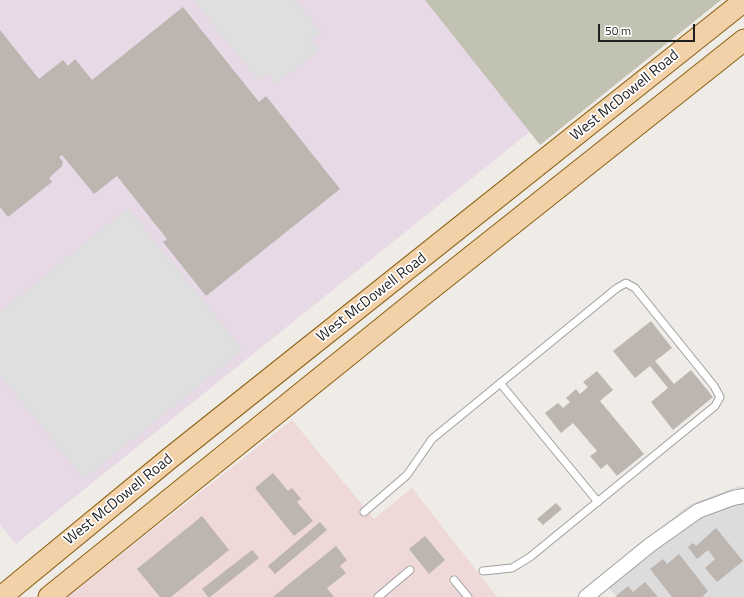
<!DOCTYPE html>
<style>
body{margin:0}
#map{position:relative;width:744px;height:597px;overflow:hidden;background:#efece7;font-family:"Titillium Web",sans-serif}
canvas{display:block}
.scale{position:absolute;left:598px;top:24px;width:97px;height:18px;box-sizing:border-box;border:2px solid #1f1f1f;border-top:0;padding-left:5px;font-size:12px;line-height:14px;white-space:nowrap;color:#1f1f1f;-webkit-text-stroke:3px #fff;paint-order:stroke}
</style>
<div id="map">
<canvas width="744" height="597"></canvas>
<div class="scale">50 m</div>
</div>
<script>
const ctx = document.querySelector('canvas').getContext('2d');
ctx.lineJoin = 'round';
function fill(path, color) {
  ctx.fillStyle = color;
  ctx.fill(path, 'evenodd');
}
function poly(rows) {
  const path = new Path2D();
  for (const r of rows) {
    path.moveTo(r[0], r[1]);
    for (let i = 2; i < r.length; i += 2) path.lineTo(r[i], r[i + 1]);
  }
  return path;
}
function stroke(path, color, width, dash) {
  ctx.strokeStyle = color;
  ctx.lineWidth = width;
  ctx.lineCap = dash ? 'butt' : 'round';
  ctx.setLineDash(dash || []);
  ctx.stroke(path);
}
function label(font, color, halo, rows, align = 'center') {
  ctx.font = font + ' "Titillium Web",sans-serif';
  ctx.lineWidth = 3.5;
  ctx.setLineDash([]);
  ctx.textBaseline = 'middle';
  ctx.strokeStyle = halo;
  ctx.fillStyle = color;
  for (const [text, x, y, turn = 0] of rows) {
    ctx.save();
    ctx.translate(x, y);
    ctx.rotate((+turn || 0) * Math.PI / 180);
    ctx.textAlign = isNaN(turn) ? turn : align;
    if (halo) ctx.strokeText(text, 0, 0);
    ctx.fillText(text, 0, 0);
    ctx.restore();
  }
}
fill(poly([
 [744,486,744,597,617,597,600,578,689,505,736,487]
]), '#dddcdc');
fill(poly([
 [292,420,374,519,412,488,497,597,67,597]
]), '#eed8d8');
fill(poly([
 [0,0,426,0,531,131,16,544,0,525]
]), '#e7d9e5');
fill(poly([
 [425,0,721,0,540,145]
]), '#c2c2b3');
fill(poly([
 [193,0,295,0,321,32,311,40,319,50,276,84,267,73,258,80],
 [128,208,243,350,84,479,0,375,0,312]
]), '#dfdfdf');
fill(poly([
 [183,7,259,102,266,96,340,189,206,296,163,242,167,239,117,176,94,194,62,155,59,157,63,162,62,166,49,178,52,182,8,217,0,207,0,30,39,79,63,60,68,66,75,59,92,80],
 [651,321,672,348,655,361,674,384,691,370,713,397,673,430,651,402,668,388,650,366,635,378,613,351],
 [597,371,613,390,600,401,644,454,617,476,607,464,601,469,590,456,597,451,573,423,561,433,545,413,558,403,563,408,570,402,566,398,576,389,580,394,588,387,583,382],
 [273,473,288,491,292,488,301,499,297,502,313,521,294,536,255,488],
 [556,503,562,509,543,525,537,519],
 [202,516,229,550,171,597,160,597,137,569],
 [320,522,327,530,275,574,268,566],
 [716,528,743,561,717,582,705,568,715,559,708,550,697,559,688,547,693,543,696,546],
 [425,536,445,560,429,574,409,549],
 [336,546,347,560,340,566,346,573,327,588,334,597,273,597],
 [252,550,259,558,210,597,208,597,202,589],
 [679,554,708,591,703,596,704,597,672,597,650,569,663,559,667,564],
 [645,582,658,597,615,597,628,586,633,592]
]), '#bcb5b0');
const lane = poly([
 [500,383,598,502],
 [364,512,407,475,432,439,617,288,626,283,635,288,714,386,720,397,715,406,530,557,512,568,483,571],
 [454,580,468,597],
 [378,597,410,570]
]);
const street = poly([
 [586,597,650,545,698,511,733,498,744,496]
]);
const primary = poly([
 [1,597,170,458,744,1],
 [49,597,418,299,744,40]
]);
stroke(lane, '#a0a0a0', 9);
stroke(street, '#a0a0a0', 16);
stroke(primary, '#8a6011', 23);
stroke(lane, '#fff', 7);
stroke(street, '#fff', 14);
stroke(primary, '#f2d1a9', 21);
label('15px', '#1f1f1f', '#fff', [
 ["West McDowell Road",625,96,-39],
 ["West McDowell Road",372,298,-38],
 ["West McDowell Road",119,500,-39]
]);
</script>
